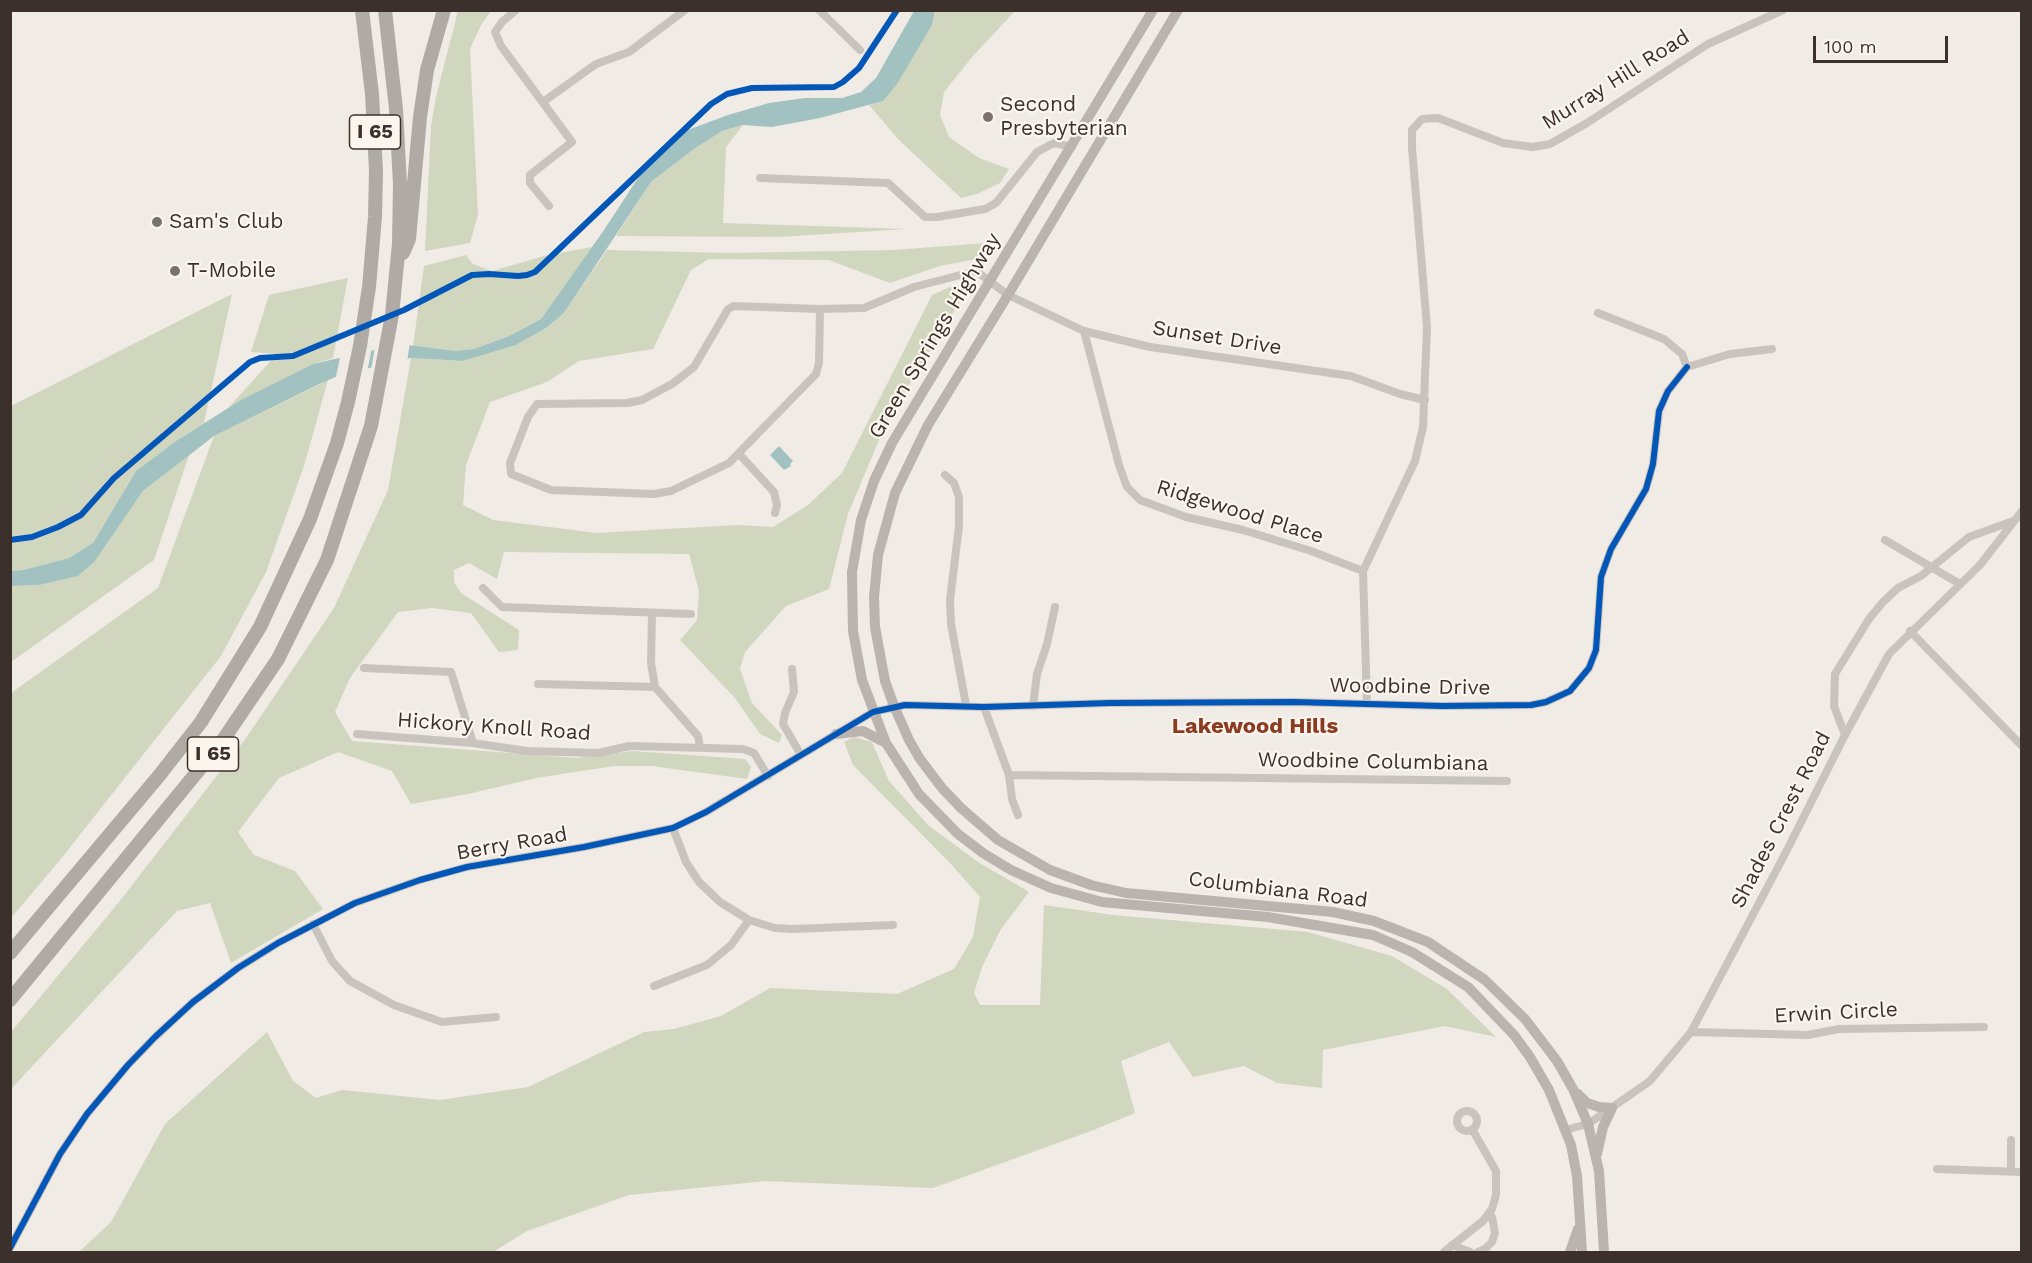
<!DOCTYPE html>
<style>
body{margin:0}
#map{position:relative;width:2032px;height:1263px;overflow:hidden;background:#f0ebe5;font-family:"Work Sans",sans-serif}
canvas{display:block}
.frame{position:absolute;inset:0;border:12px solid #3b302b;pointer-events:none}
.scale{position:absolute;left:1813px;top:36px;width:135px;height:27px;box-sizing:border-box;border:3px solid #3b302b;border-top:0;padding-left:8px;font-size:18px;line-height:21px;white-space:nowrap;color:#3b302b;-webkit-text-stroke:4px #fbf5ee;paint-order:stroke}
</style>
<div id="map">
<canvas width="2032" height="1263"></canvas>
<div class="frame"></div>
<div class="scale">100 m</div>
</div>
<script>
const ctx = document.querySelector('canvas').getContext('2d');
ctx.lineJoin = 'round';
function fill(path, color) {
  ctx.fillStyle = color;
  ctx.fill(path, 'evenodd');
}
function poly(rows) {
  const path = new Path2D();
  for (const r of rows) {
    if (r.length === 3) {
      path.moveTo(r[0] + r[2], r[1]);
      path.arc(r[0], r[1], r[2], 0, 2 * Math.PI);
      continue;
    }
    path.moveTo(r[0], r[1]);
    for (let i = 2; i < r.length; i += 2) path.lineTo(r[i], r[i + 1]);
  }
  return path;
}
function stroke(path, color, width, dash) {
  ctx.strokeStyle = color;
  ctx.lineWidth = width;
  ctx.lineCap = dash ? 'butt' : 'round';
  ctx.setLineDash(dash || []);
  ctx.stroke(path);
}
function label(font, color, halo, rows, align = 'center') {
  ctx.font = font + ' "Work Sans",sans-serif';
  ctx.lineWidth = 4.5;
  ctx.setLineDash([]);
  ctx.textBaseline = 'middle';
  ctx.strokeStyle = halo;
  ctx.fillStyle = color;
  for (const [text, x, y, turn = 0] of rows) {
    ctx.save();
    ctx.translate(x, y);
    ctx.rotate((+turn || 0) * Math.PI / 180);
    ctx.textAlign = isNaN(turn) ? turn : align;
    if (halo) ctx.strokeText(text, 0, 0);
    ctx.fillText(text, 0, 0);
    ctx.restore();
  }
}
fill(poly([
 [458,11,491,11,481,25,470,49,478,215,470,243,425,251,431,126,436,97],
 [935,11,1015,11,972,57,944,92,940,115,949,137,979,158,1009,169,1000,183,977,194,961,198,899,140,869,105,883,101,932,25],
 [743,125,726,147,723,223,907,229,778,237,616,236,651,182,694,149,722,131],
 [999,242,987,257,940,266,890,283,829,260,709,259,691,270,653,349,579,361,547,382,490,402,466,465,463,505,493,520,597,533,737,525,773,527,808,505,842,473,932,295,950,287,967,290,886,423,848,514,829,589,786,606,745,652,740,669,752,703,782,735,779,743,760,734,735,698,680,640,697,620,699,591,689,554,504,552,497,579,469,563,454,570,454,582,461,593,519,630,518,650,499,652,471,613,432,608,398,612,350,678,335,712,352,741,577,758,632,751,745,759,751,767,747,779,652,766,614,766,536,778,468,794,411,804,392,771,338,752,279,778,238,832,254,855,295,871,323,909,231,963,210,903,177,911,11,1089,11,1032,119,902,246,738,334,608,388,490,411,358,463,361,516,345,546,328,564,313,607,250,728,253,894,250],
 [592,247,541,319,509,336,474,349,457,351,413,346,424,266,466,255,473,264,492,271,544,256],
 [348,278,333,358,313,364,228,408,277,354,251,352,269,295],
 [232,294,204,423,176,441,136,471,93,543,69,558,23,570,11,571,11,406],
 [328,380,304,466,266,572,221,656,60,860,11,918,11,693,158,588,214,436],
 [189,455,154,560,11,662,10,586,39,585,95,561,143,491],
 [854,737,872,742,889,781,928,825,978,862,1029,892,1001,929,982,967,974,993,980,1005,1040,1005,1044,905,1113,915,1308,932,1392,956,1447,989,1496,1037,1445,1026,1323,1050,1322,1088,1277,1083,1244,1066,1193,1077,1169,1042,1121,1061,1135,1113,1091,1131,933,1188,765,1181,629,1195,527,1231,493,1252,79,1252,111,1222,165,1124,267,1032,293,1081,316,1098,342,1090,440,1100,528,1087,644,1032,674,1029,721,1016,770,988,897,994,954,969,973,937,980,897,951,864,853,765,844,742]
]), '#d1d6bf');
fill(poly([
 [914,11,935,11,932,25,897,84,883,101,820,118,772,127,743,125,722,131,694,149,651,182,564,313,546,328,516,345,463,361,411,358,340,375,317,385,214,436,143,491,95,561,78,576,39,585,11,586,10,571,23,570,69,558,93,543,136,471,176,441,241,400,313,364,400,344,456,351,474,349,509,336,541,319,604,230,640,175,685,131,728,115,769,103,805,98,842,98,861,92,876,78],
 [779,446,793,461,790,464,791,466,784,470,770,455]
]), '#a1c2c1');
fill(poly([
 [401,341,410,342,407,362,371,371,375,346],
 [372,347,367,372,335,381,341,353]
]), '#f0ebe5');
stroke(poly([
 [516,10,502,22,495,32,501,46,572,142,530,175,530,183,549,206],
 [819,10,860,50],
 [543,102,596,64,629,52,685,10],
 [760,178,888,183,925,217,937,217,985,209,996,203,1037,152,1054,143,1072,147],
 [820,309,819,363,816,374,729,463,671,491,654,494,551,490,511,474,510,463,528,417,537,404,627,403,642,400,672,384,694,367,728,309,734,306,820,309,864,308,914,287,976,271,1008,295,1084,331,1150,347,1351,376,1400,394,1425,400],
 [1598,313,1664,339,1682,354,1687,367],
 [1084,331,1119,465,1127,487,1140,500,1186,517,1243,530,1311,551,1363,571],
 [1687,367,1730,354,1772,349],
 [739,454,774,492,777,505,775,513],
 [945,475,954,483,959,497,959,526,950,600,951,624,966,705],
 [1885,540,1960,584],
 [483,588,502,607,691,614],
 [652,613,651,663,655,687],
 [1910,631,2022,746],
 [364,668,451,672,473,743],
 [792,669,794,692,785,713,783,724,801,755],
 [538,684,655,687,698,736,700,747],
 [1367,704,1363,571,1415,461,1423,427,1427,327,1412,148,1412,130,1422,119,1438,118,1503,143,1533,147,1550,144,1587,123,1708,44,1783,10],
 [1033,706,1037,674,1047,644,1055,607],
 [984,707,1009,775,1012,799,1018,815],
 [357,734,473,743,527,751,599,753,629,746,743,749,754,753,768,776],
 [1845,735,1834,706,1835,674,1869,619,1883,602,1898,588,1921,576,1969,537,2013,521],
 [1009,775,1507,781],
 [673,828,686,862,699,882,720,902,749,920,775,928,793,929,893,925],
 [313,924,332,961,350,981,394,1005,442,1022,496,1017],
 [654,986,707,965,731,945,749,920],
 [1691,1032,1808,1035,1839,1029,1984,1027],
 [1467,1121,10],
 [1565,1130,1588,1124,1650,1081,1691,1032,1786,852,1845,735,1889,654,1980,565,2022,511],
 [1937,1169,2022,1172],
 [2011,1170,2011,1140],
 [1452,1245,1470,1252],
 [10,1248,60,1154,87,1114,128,1065,155,1037,193,1002,238,968,278,943,355,903,420,880,467,867,584,847,673,828,706,812,873,712,905,705,984,707,1110,703,1294,702,1442,706,1531,705,1546,702,1570,691,1589,668,1596,650,1601,577,1611,549,1646,489,1653,464,1659,411,1668,391,1687,367],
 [1444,1252,1483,1221,1492,1209,1496,1195,1496,1171,1472,1129],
 [1478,1252,1485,1249,1492,1242,1495,1233,1492,1217,1489,1214]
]), '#c9c3be', 8);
stroke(poly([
 [1153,10,892,443,874,481,861,520,852,572,853,631,862,680,886,743,919,794,958,834,983,853,1011,870,1051,888,1102,902,1268,917,1373,935,1412,952,1468,987,1514,1035,1530,1057,1549,1090,1571,1145,1577,1176,1582,1252],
 [1178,10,1008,295,928,425,895,493,878,555,874,597,875,627,885,681,894,706,909,740,920,759,942,788,961,808,998,840,1050,870,1091,885,1126,893,1333,912,1374,921,1428,942,1485,980,1525,1019,1557,1061,1573,1089,1588,1124,1599,1171,1604,1252],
 [836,734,863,731,886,743],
 [1578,1094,1587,1103,1599,1107,1612,1108,1603,1127,1597,1154],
 [1570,1252,1578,1229]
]), '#bab3ae', 10);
stroke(poly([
 [403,253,409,239,420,117,427,70,444,10],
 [10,953,158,777,201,722,260,627,310,519,337,443,348,402,360,346,369,287,375,217,376,171,372,94,362,10],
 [10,1000,221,743,278,659,327,560,371,426,392,315,399,244,400,184,396,109,385,10]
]), '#afaaa4', 14);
stroke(poly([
 [10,540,32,537,58,527,81,515,114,478,250,362,260,358,293,356,404,310,472,275,489,274,518,276,527,275,535,272,711,104,727,94,752,88,834,87,843,82,859,68,897,10],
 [10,1248,60,1154,87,1114,128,1065,155,1037,193,1002,238,968,278,943,355,903,420,880,467,867,584,847,673,828,706,812,873,712,905,705,984,707,1110,703,1294,702,1442,706,1531,705,1546,702,1570,691,1589,668,1596,650,1601,577,1611,549,1646,489,1653,464,1659,411,1668,391,1687,367]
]), '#0057b8', 6);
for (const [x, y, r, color] of [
 [988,117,6,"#7a716c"],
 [157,222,6,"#7a716c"],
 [175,271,6,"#7a716c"]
]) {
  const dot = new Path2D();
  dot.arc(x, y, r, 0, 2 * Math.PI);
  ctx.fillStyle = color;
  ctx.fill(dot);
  stroke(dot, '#fbf5ee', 2);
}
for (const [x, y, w] of [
 [375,132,51],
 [213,754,51]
]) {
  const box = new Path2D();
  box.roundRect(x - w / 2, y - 17, w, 34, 4.5);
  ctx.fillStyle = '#fbf5ee';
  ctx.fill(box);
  stroke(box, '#3b302b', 1.5);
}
label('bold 20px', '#3b302b', null, [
 ["I 65",375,132],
 ["I 65",213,754]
]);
label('21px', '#3b302b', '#fbf5ee', [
 ["Murray Hill Road",1616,80,-32],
 ["Green Springs Highway",935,336,-59],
 ["Sunset Drive",1217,338,9],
 ["Ridgewood Place",1240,512,17],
 ["Woodbine Drive",1410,687,1],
 ["Hickory Knoll Road",494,727,4],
 ["Woodbine Columbiana",1373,762,1],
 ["Shades Crest Road",1781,820,-63],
 ["Berry Road",512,844,-10],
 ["Columbiana Road",1278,890,7],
 ["Erwin Circle",1836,1013,-3]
]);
label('21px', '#3b302b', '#fbf5ee', [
 ["Second",1000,105],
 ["Presbyterian",1000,129],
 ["Sam's Club",169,222],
 ["T-Mobile",187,271]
], 'left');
label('bold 22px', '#8c3b22', '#fbf5ee', [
 ["Lakewood Hills",1255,727]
]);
</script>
